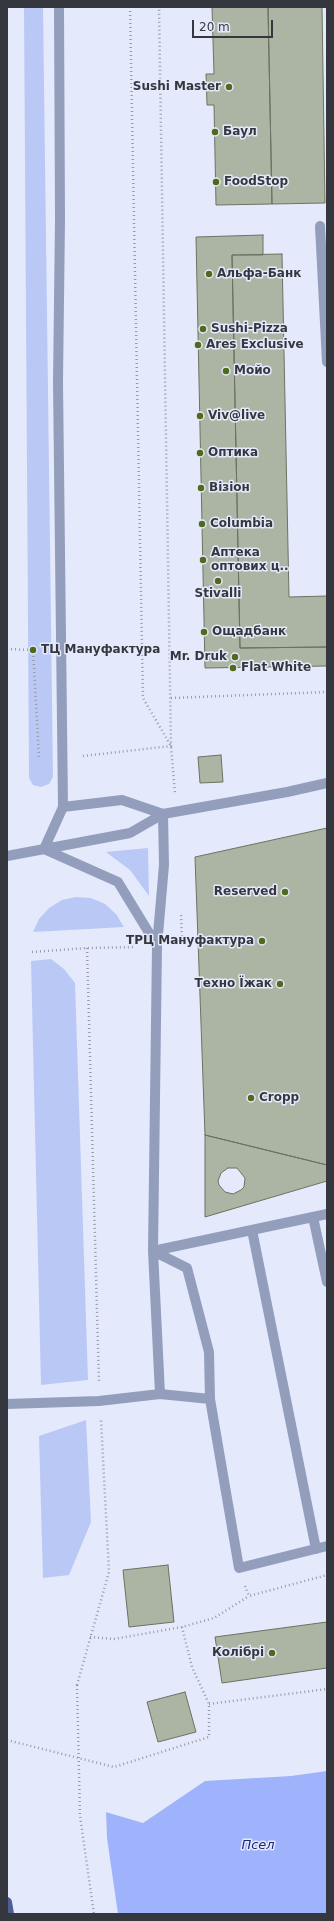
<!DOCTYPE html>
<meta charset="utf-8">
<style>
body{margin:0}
#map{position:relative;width:334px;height:1921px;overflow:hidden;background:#e4eafc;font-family:"DejaVu Sans",sans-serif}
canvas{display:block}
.frame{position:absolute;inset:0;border:8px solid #35373e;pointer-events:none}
.scale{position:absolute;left:192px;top:20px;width:81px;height:18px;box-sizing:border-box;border:2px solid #35373e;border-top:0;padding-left:5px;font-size:12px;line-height:14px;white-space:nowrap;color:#35373e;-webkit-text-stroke:3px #e4eafc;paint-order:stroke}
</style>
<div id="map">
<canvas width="334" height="1921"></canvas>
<div class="frame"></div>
<div class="scale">20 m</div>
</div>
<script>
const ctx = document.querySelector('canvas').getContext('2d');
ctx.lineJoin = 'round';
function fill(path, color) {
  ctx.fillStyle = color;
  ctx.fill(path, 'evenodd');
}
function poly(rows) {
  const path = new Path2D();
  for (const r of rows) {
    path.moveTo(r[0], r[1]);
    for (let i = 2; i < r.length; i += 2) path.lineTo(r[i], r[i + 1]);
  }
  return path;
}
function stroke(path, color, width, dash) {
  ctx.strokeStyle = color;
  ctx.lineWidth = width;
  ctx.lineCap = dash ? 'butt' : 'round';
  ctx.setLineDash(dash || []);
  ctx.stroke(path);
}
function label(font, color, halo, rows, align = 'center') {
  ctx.font = font + ' "DejaVu Sans",sans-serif';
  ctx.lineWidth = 3;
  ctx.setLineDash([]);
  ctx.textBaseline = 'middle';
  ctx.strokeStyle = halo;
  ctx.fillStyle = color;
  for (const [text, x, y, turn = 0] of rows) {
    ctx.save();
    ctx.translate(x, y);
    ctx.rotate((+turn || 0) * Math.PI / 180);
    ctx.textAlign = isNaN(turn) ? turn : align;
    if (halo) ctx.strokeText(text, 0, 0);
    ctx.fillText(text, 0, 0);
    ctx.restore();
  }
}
fill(poly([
 [24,7,43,7,53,777,49,784,41,787,33,785,29,778],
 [148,848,149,896,130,870,106,852],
 [76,897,91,898,105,904,116,914,124,927,33,932,39,919,49,908,62,900],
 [51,959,64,969,75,983,88,1380,41,1385,31,961],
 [86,1420,91,1522,69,1575,43,1578,39,1436]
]), '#bac8f6');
fill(poly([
 [327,1771,327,1914,7,1914,7,1783,143,1823,205,1781,291,1776]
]), '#9eb3fc');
fill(poly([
 [7,1781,106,1810,107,1838,118,1914,7,1914]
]), '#e4eafc');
const building = poly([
 [212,7,268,7,272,204,216,205,214,105,207,105,206,74,214,74,212,7],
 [268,7,322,7,325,203,272,204,268,7],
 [263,235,263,255,232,255,240,648,327,647,327,666,205,668,196,237,263,235],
 [282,254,289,597,327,596,327,647,240,648,232,255,282,254],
 [221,755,223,782,200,783,198,757,221,755],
 [327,828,327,1165,205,1135,195,857,327,828],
 [205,1135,327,1165,327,1181,205,1217,205,1135],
 [228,1168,237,1168,245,1178,244,1187,241,1190,233,1194,225,1192,219,1185,218,1181,221,1173,228,1168],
 [168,1565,174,1622,129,1627,123,1570,168,1565],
 [327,1622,327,1668,222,1683,215,1637,327,1622],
 [185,1692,196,1732,158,1742,147,1702,185,1692]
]);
fill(building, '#acb4a3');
stroke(building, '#6b7262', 1);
stroke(poly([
 [130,7,143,698,171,746,175,794],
 [7,649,33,650,39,757],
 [171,698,327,692],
 [83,756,171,746,159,7],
 [177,940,182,939,181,913],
 [87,948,99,1383],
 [32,952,87,948,135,947],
 [245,1586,249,1596,327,1575],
 [90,1637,114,1639,182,1627,214,1618,249,1596],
 [77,1685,109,1572,101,1420],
 [209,1704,327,1689],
 [7,1740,114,1767,209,1737,209,1704,192,1667,182,1627]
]), '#979ba8', 2.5, [1, 3]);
stroke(poly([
 [320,226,327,362],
 [63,807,122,800,163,814,287,792,327,783],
 [44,849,63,807,58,382,60,219,59,7],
 [44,849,118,882,157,946],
 [7,856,130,833,163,814],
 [313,1217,327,1282],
 [252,1230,316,1549],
 [160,1394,153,1251,327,1214],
 [210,1399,239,1568,327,1546],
 [7,1404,99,1401,160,1394,210,1399,209,1352,187,1268,153,1251,157,946,164,865,163,814]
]), '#939ebd', 10);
stroke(poly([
 [7,1902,9,1914]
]), '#4d5c94', 10);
stroke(poly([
 [77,1685,80,1816,94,1914]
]), '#979ba8', 2.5, [1, 3]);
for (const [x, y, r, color] of [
 [229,87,4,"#4f6a1d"],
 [215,132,4,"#4f6a1d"],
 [216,182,4,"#4f6a1d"],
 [209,274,4,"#4f6a1d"],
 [203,329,4,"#4f6a1d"],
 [198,345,4,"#4f6a1d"],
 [226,371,4,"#4f6a1d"],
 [200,416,4,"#4f6a1d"],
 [200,453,4,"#4f6a1d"],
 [201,488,4,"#4f6a1d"],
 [202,524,4,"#4f6a1d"],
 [203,560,4,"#4f6a1d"],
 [218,581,4,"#4f6a1d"],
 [204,632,4,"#4f6a1d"],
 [33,650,4,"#4f6a1d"],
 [235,657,4,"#4f6a1d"],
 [233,668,4,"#4f6a1d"],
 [285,892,4,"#4f6a1d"],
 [262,941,4,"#4f6a1d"],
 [280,984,4,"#4f6a1d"],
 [251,1098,4,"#4f6a1d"],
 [272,1653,4,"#4f6a1d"]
]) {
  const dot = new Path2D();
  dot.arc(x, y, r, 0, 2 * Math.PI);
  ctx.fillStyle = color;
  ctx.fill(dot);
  stroke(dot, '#e4eafc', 1.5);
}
label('bold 12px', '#35373e', '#e4eafc', [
 ["Sushi Master",221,87,"right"],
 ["Баул",223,132],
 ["FoodStop",224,182],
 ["Альфа-Банк",217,274],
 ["Sushi-Pizza",211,329],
 ["Ares Exclusive",206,345],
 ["Мойо",234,371],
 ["Viv@live",208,416],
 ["Оптика",208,453],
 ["Візіон",209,488],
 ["Columbia",210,524],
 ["Аптека",211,553],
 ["оптових ц..",211,567],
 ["Stivalli",218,594,"center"],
 ["Ощадбанк",212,632],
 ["ТЦ Мануфактура",41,650],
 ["Mr. Druk",227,657,"right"],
 ["Flat White",241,668],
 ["Reserved",277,892,"right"],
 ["ТРЦ Мануфактура",254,941,"right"],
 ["Техно Їжак",272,984,"right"],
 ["Cropp",259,1098],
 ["Колібрі",264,1653,"right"]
], 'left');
label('italic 13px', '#1d2577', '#e4eafc', [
 ["Псел",258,1846]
]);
</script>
